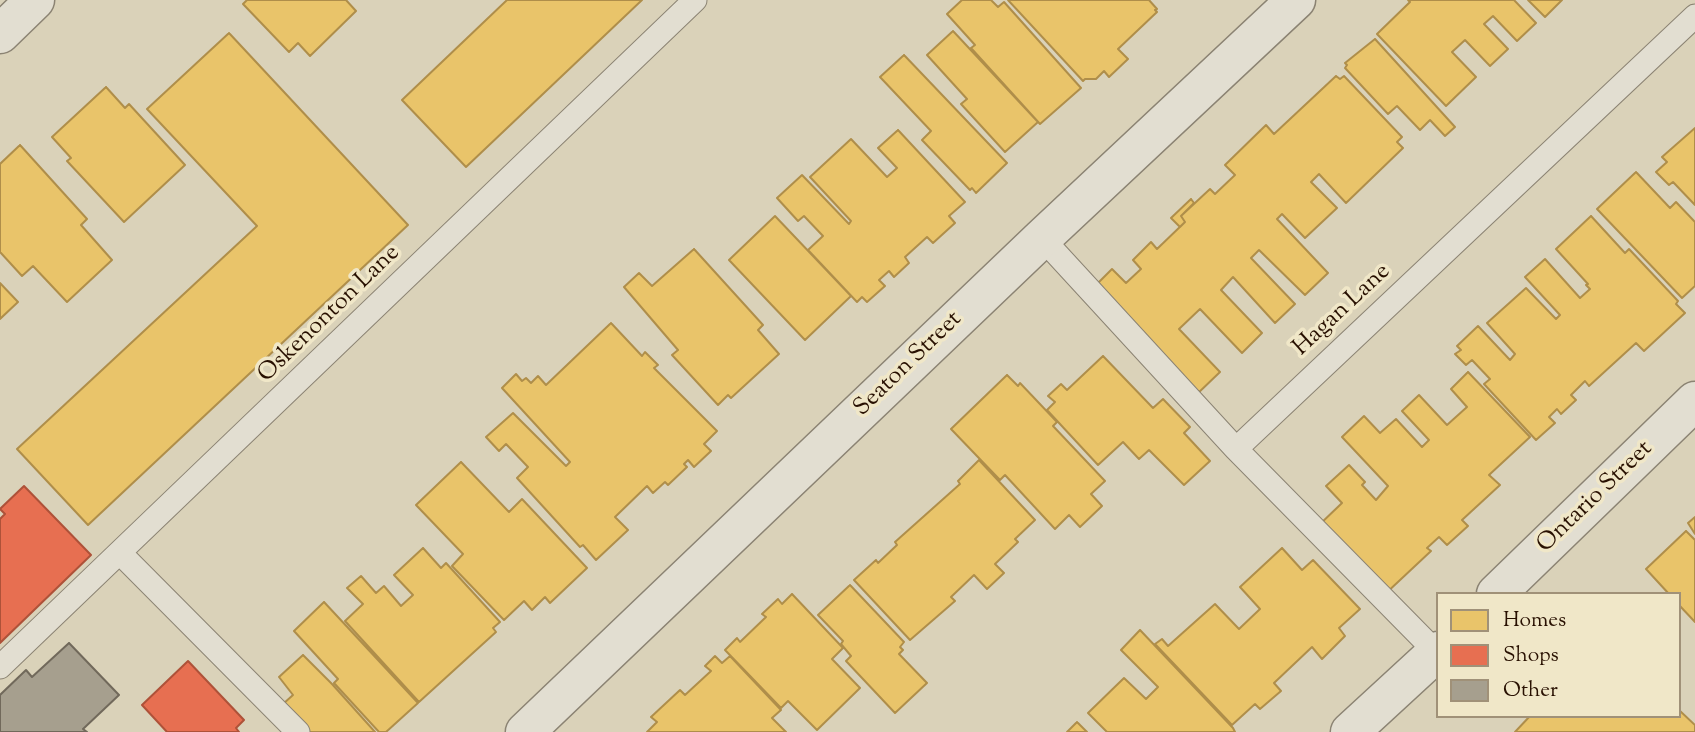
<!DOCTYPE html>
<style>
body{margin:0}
#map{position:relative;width:1695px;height:732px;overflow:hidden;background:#dad2b9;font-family:"Sorts Mill Goudy",serif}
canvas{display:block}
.legend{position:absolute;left:1436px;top:592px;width:245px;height:126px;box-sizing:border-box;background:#f0e7c8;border:2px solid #a09178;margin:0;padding:9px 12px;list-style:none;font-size:21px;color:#281001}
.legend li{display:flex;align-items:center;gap:14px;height:35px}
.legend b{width:35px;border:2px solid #a09178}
</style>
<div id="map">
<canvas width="1695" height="732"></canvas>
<ul class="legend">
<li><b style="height:19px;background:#e9c46a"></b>Homes</li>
<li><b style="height:19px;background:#e76f51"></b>Shops</li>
<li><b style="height:19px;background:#a69f8e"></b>Other</li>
</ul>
</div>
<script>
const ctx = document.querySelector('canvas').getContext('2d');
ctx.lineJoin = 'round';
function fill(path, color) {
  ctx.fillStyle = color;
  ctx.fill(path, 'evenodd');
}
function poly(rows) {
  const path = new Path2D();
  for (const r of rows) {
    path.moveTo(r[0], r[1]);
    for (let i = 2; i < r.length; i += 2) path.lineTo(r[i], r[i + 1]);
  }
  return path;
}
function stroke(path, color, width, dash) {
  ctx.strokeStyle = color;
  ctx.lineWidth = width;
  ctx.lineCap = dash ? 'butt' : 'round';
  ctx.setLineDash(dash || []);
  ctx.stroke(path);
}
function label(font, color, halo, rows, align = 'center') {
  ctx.font = font + ' "Sorts Mill Goudy",serif';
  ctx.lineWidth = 7;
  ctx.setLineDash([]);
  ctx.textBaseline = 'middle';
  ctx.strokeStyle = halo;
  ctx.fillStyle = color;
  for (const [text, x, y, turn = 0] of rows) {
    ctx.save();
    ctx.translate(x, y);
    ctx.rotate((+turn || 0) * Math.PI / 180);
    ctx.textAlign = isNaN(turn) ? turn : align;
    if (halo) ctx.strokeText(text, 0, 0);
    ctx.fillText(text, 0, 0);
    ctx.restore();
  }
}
const homes = poly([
 [247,0,346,0,356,11,310,56,298,43,289,52,243,4,247,0],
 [507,0,642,0,466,167,402,100,507,0],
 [962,0,991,0,998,7,1004,2,1081,88,1040,124,971,48,975,45,947,14,962,0],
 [1008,0,1149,0,1157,9,1155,10,1157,12,1118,49,1128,59,1109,77,1104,71,1096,79,1085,79,1083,81,1008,0],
 [1408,0,1514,0,1536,23,1517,41,1493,16,1484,24,1508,49,1490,66,1465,40,1452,52,1476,77,1446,106,1377,34,1410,2,1408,0],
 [1528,0,1562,0,1545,17,1528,0],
 [953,31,1038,122,1005,152,961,104,967,99,927,55,953,31],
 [229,33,408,225,88,525,17,449,257,226,147,109,229,33],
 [1375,39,1455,127,1445,136,1430,120,1420,130,1397,106,1388,114,1345,68,1347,65,1345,63,1375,39],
 [904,55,1007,163,976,193,972,188,970,190,922,140,931,131,880,77,904,55],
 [1336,76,1340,79,1344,76,1402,137,1397,142,1403,148,1346,203,1319,174,1311,182,1337,208,1305,238,1282,214,1277,219,1328,273,1305,295,1259,250,1251,258,1295,304,1275,323,1233,277,1221,290,1262,333,1242,353,1200,309,1179,329,1220,372,1195,396,1094,287,1112,269,1126,283,1141,269,1133,260,1151,242,1157,249,1185,222,1181,216,1210,189,1215,194,1235,175,1225,165,1266,125,1274,134,1336,76],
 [106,87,125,108,129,104,185,165,124,222,67,161,71,158,52,137,106,87],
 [1695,128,1695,205,1673,182,1669,185,1656,172,1667,162,1662,157,1695,128],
 [898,130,965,202,949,216,955,223,933,243,927,237,905,257,909,263,894,277,889,271,879,280,885,286,867,302,862,297,857,302,808,250,823,236,804,216,798,221,777,198,802,175,849,224,851,221,810,177,851,139,887,177,897,168,878,148,898,130],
 [20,145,87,219,81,225,112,260,67,302,33,266,22,276,0,252,0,164,20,145],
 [1636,172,1670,208,1676,202,1695,222,1695,286,1682,298,1597,209,1636,172],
 [1191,199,1194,203,1181,216,1185,222,1180,227,1171,218,1191,199],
 [775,216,851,296,805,340,729,260,775,216],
 [1591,216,1625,253,1629,249,1678,301,1676,304,1685,313,1644,351,1636,343,1589,386,1585,381,1571,395,1576,400,1561,414,1557,409,1549,417,1555,423,1536,440,1484,384,1490,379,1472,360,1466,365,1455,354,1461,350,1457,346,1478,326,1510,360,1515,354,1487,323,1526,288,1556,319,1560,315,1525,277,1545,259,1580,298,1590,289,1586,285,1588,284,1556,249,1591,216],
 [694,249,763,325,758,330,779,354,731,398,728,395,718,405,672,355,678,350,624,287,639,273,652,286,694,249],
 [0,283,18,302,0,319,0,283],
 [611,323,642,356,645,352,658,365,654,368,717,431,704,444,711,451,694,467,688,460,684,464,687,467,668,485,665,482,653,493,647,486,615,517,628,530,596,560,583,545,580,547,517,478,528,467,506,444,499,451,486,437,513,413,566,466,570,462,502,388,516,374,522,381,526,378,531,383,538,376,546,385,611,323],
 [1103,356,1153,408,1163,399,1190,427,1184,433,1210,461,1184,485,1149,450,1139,459,1123,442,1098,465,1047,410,1055,402,1048,396,1061,384,1067,390,1103,356],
 [1468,372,1530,437,1489,475,1500,485,1462,520,1468,526,1447,545,1439,537,1427,548,1431,551,1383,596,1318,526,1342,503,1326,486,1349,465,1365,482,1362,485,1376,500,1388,486,1342,437,1364,416,1380,433,1396,419,1422,447,1429,440,1402,411,1419,395,1447,425,1467,407,1451,389,1468,372],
 [1007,375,1018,386,1020,383,1057,422,1053,426,1105,481,1091,494,1102,506,1080,527,1069,515,1055,529,1005,475,1000,480,951,429,1007,375],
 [979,460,1035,520,1015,539,1018,542,995,564,1004,573,987,589,974,575,951,597,955,601,910,640,854,580,876,560,878,563,897,545,895,542,960,484,958,481,979,460],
 [461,462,509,512,522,499,587,568,550,603,545,597,532,610,524,601,504,620,452,566,463,554,416,505,461,462],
 [1695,517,1695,534,1688,523,1695,517],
 [1686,531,1695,540,1695,622,1679,605,1679,594,1669,594,1646,569,1686,531],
 [423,548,441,568,446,563,500,622,493,628,496,632,419,702,345,621,363,604,347,588,361,576,376,593,384,586,401,606,413,595,394,575,423,548],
 [1282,548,1302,570,1313,560,1360,609,1339,628,1345,636,1322,659,1312,647,1274,683,1281,691,1260,709,1255,704,1232,725,1155,644,1162,639,1168,646,1215,604,1239,629,1260,609,1240,587,1282,548],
 [850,585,904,642,900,647,903,650,899,654,927,683,895,713,846,661,851,656,841,644,843,641,818,615,850,585],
 [792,594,843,648,832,659,860,688,817,730,788,701,781,708,725,650,737,638,740,642,766,617,762,614,778,599,782,604,792,594],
 [324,602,418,703,386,732,379,732,334,683,338,679,294,631,324,602],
 [1140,630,1233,728,1235,732,1107,732,1088,713,1124,678,1146,699,1158,687,1121,650,1140,630],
 [303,655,332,684,375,732,309,732,283,704,293,695,279,677,303,655],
 [715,656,722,663,730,656,781,710,772,718,786,732,647,732,657,722,651,717,680,690,685,695,711,671,705,666,715,656],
 [1679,710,1695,725,1695,732,1515,732,1530,716,1679,716,1679,710],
 [1077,722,1087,732,1067,732,1077,722]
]);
fill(homes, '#e9c46a');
stroke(homes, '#af8e4a', 2);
const shops = poly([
 [24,486,91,555,0,643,0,519,5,514,0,509,24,486],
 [188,661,244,720,236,728,239,732,167,732,142,705,188,661]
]);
fill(shops, '#e76f51');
stroke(shops, '#ae5239', 2);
const building = poly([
 [69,643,119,695,83,729,87,732,0,732,0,695,26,670,32,677,69,643]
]);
fill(building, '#a69f8e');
stroke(building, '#71695b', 2);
const service = poly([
 [1042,238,1236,449,1695,16],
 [1236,449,1436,652],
 [120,553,298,732],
 [0,667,695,0]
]);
const minor = poly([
 [1496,594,1695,401],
 [525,732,1042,238,1296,0],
 [1350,732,1438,651]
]);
const tertiary = poly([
 [0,34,35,0]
]);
stroke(service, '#8b8373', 25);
stroke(minor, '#8b8373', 41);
stroke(tertiary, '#8b8373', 41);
stroke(service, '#e2ded1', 23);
stroke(minor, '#e2ded1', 38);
stroke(tertiary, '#e2ded1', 38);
label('24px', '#281001', '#f0e7c8', [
 ["Hagan Lane",1343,311,-43],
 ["Oskenonton Lane",330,315,-44],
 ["Seaton Street",909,365,-44],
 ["Ontario Street",1596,498,-44]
]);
</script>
